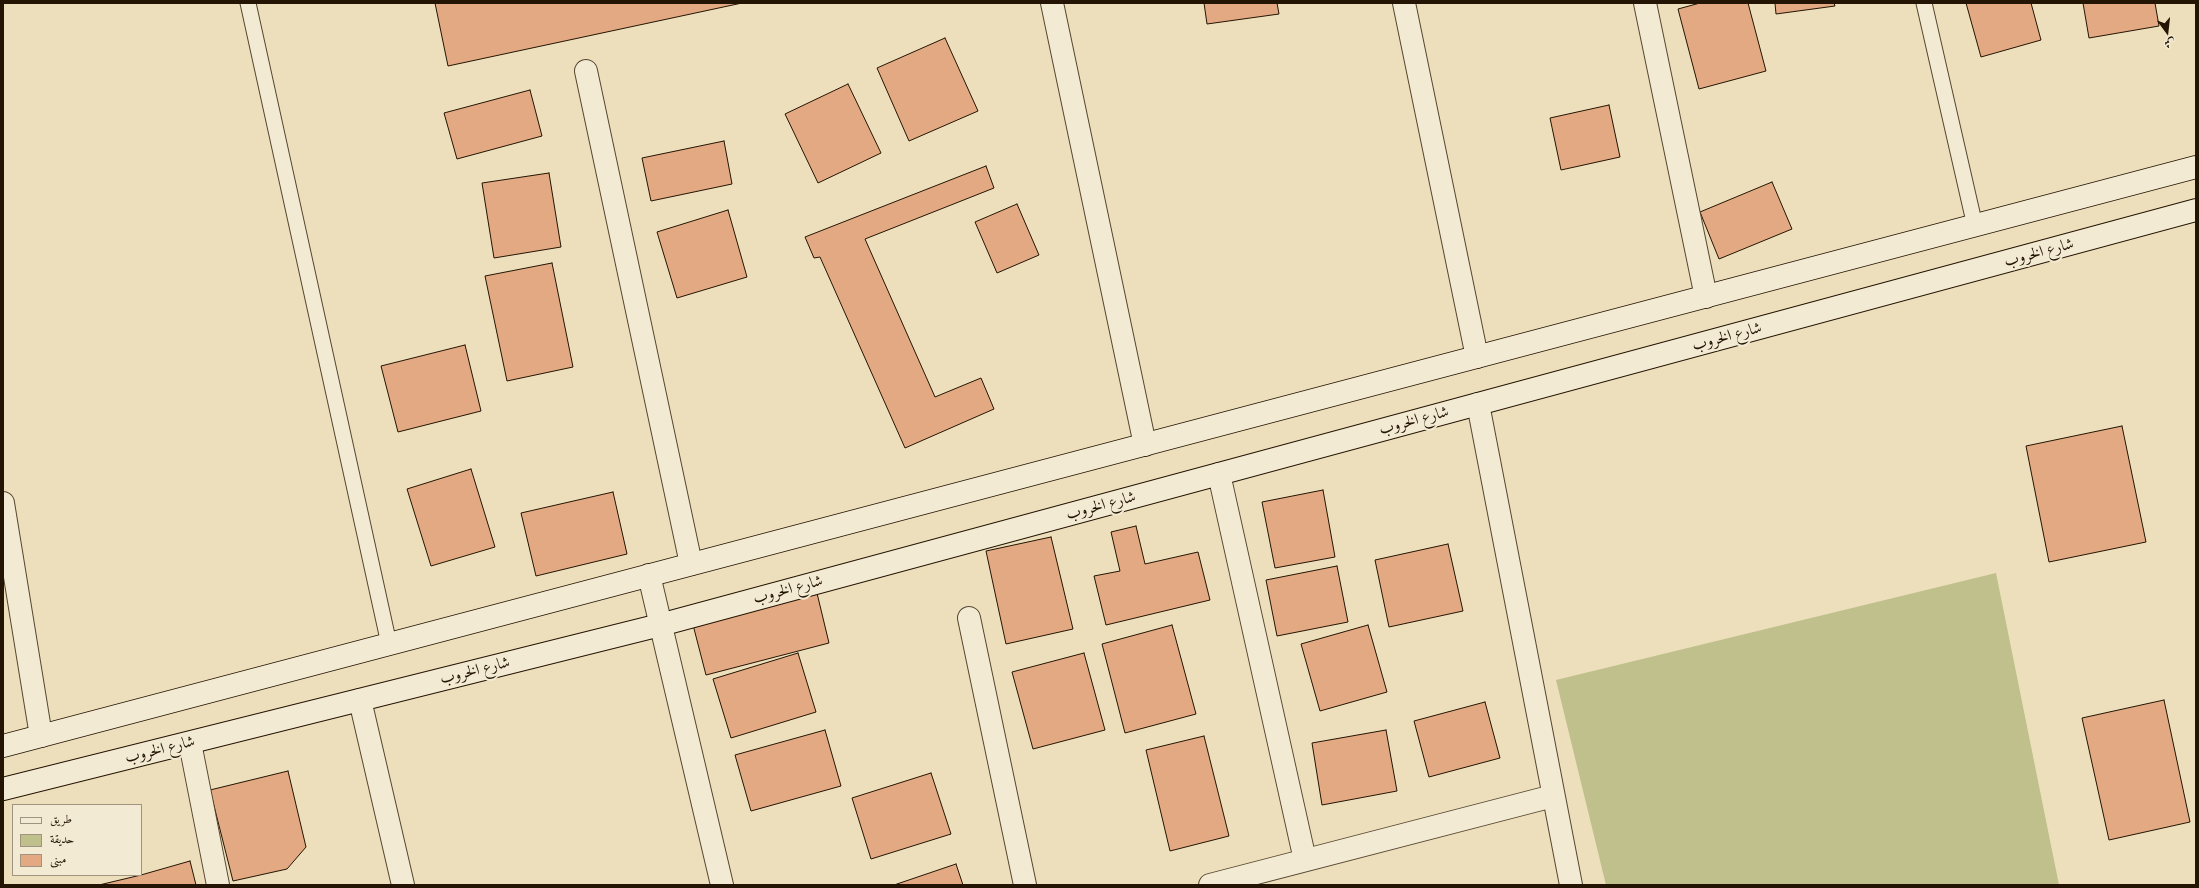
<!DOCTYPE html>
<meta charset="utf-8">
<style>
body{margin:0}
#map{position:relative;width:2199px;height:888px;overflow:hidden;background:#eddfbb;font-family:"Gentium Book Plus",Amiri,serif}
canvas{display:block}
.frame{position:absolute;inset:0;border:4px solid #231403;pointer-events:none}
.legend{position:absolute;left:12px;top:804px;width:130px;height:72px;box-sizing:border-box;background:#f3ead3;border:1px solid #a09480;margin:0;padding:5px 7px;list-style:none;font-size:12px;color:#231403}
.legend li{display:flex;align-items:center;gap:8px;height:20px}
.legend b{width:20px;border:1px solid #a09480}
.north{position:absolute;left:2147px;top:12px;width:40px;height:40px;-webkit-text-stroke:3px #f3ead3;paint-order:stroke;rotate:165deg;font-size:11px;font-weight:700;line-height:16px;text-align:center;color:#231403}
.north::after{content:'';display:block;margin:auto;width:14px;height:18px;background:#231403;clip-path:polygon(50% 0,100% 100%,50% 72%,0 100%)}
</style>
<div id="map">
<canvas width="2199" height="888"></canvas>
<div class="frame"></div>
<ul class="legend">
<li><b style="height:5px;background:#f3ead3"></b>طريق</li>
<li><b style="height:11px;background:#bfc08c"></b>حديقة</li>
<li><b style="height:11px;background:#e3a982"></b>مبنى</li>
</ul>
<div class="north">ش</div>
</div>
<script>
const ctx = document.querySelector('canvas').getContext('2d');
ctx.lineJoin = 'round';
function fill(path, color) {
  ctx.fillStyle = color;
  ctx.fill(path, 'evenodd');
}
function poly(rows) {
  const path = new Path2D();
  for (const r of rows) {
    path.moveTo(r[0], r[1]);
    for (let i = 2; i < r.length; i += 2) path.lineTo(r[i], r[i + 1]);
  }
  return path;
}
function stroke(path, color, width, dash) {
  ctx.strokeStyle = color;
  ctx.lineWidth = width;
  ctx.lineCap = dash ? 'butt' : 'round';
  ctx.setLineDash(dash || []);
  ctx.stroke(path);
}
function label(font, color, halo, rows, align = 'center') {
  ctx.font = font + ' "Gentium Book Plus",Amiri,serif';
  ctx.lineWidth = 4;
  ctx.setLineDash([]);
  ctx.textBaseline = 'middle';
  ctx.strokeStyle = halo;
  ctx.fillStyle = color;
  for (const [text, x, y, turn = 0] of rows) {
    ctx.save();
    ctx.translate(x, y);
    ctx.rotate((+turn || 0) * Math.PI / 180);
    ctx.textAlign = isNaN(turn) ? turn : align;
    if (halo) ctx.strokeText(text, 0, 0);
    ctx.fillText(text, 0, 0);
    ctx.restore();
  }
}
fill(poly([
 [1996,573,2059,885,1606,885,1556,680]
]), '#bfc08c');
const building = poly([
 [435,3,742,3,448,66,435,3],
 [1204,3,1277,3,1279,14,1207,24,1204,3],
 [1700,3,1748,3,1766,71,1699,89,1678,9,1700,3],
 [1775,3,1834,3,1835,6,1776,14,1775,3],
 [1966,3,2031,3,2041,40,1981,57,1966,3],
 [2083,3,2155,3,2159,26,2089,38,2083,3],
 [945,38,978,111,909,141,877,68,945,38],
 [848,84,881,153,818,183,785,114,848,84],
 [530,90,542,136,457,159,444,113,530,90],
 [1609,105,1620,157,1561,170,1550,118,1609,105],
 [724,141,732,184,651,201,642,158,724,141],
 [986,166,994,188,865,239,935,397,981,378,994,409,905,448,820,257,814,258,805,237,986,166],
 [549,173,561,247,494,258,482,183,549,173],
 [1772,182,1792,229,1719,259,1700,212,1772,182],
 [1017,204,1039,255,997,273,975,222,1017,204],
 [728,210,747,277,677,298,657,232,728,210],
 [552,263,573,367,507,381,485,276,552,263],
 [465,345,481,411,398,432,381,366,465,345],
 [2122,426,2146,542,2049,562,2026,446,2122,426],
 [471,469,495,547,431,566,407,489,471,469],
 [1323,490,1335,557,1275,568,1262,502,1323,490],
 [613,492,627,554,536,576,521,513,613,492],
 [1136,526,1145,564,1198,552,1210,600,1106,625,1094,576,1120,571,1111,532,1136,526],
 [1051,537,1073,629,1006,644,986,551,1051,537],
 [1448,544,1463,611,1389,627,1375,560,1448,544],
 [1337,566,1348,622,1277,636,1266,580,1337,566],
 [816,589,829,643,706,675,692,621,816,589],
 [1172,625,1196,714,1125,733,1102,644,1172,625],
 [1368,625,1387,692,1320,711,1301,644,1368,625],
 [798,653,816,712,731,738,713,679,798,653],
 [1084,653,1105,730,1033,749,1012,672,1084,653],
 [2164,700,2190,822,2109,840,2082,718,2164,700],
 [1485,702,1500,758,1429,777,1414,721,1485,702],
 [825,730,841,786,751,811,735,755,825,730],
 [1386,730,1397,791,1322,805,1312,743,1386,730],
 [1204,736,1229,836,1170,851,1146,750,1204,736],
 [288,771,306,847,287,869,233,881,210,790,288,771],
 [931,773,951,834,871,859,852,798,931,773],
 [190,861,196,885,99,885,141,875,190,861],
 [956,864,963,885,894,885,956,864]
]);
fill(building, '#e3a982');
stroke(building, '#231403', 1);
const service = poly([
 [248,3,389,644],
 [1924,3,1975,226]
]);
const minor = poly([
 [1052,3,1145,445],
 [1404,3,1477,357],
 [1645,3,1706,297],
 [586,71,691,564],
 [1478,404,1571,885],
 [1219,474,1305,860],
 [3,503,41,736],
 [649,575,722,885],
 [969,618,1025,885],
 [360,700,403,885],
 [190,743,218,885],
 [1210,885,1553,796]
]);
const secondary = poly([
 [3,746,2196,167],
 [3,789,660,625,2196,210]
]);
stroke(service, '#564731', 17);
stroke(minor, '#564731', 24);
stroke(secondary, '#231403', 24);
stroke(service, '#f3ead3', 15);
stroke(minor, '#f3ead3', 22);
stroke(secondary, '#f3ead3', 22);
label('16px', '#231403', '#f3ead3', [
 ["شارع الخروب",2039,253,-15],
 ["شارع الخروب",1727,337,-15],
 ["شارع الخروب",1414,421,-15],
 ["شارع الخروب",1101,506,-15],
 ["شارع الخروب",788,590,-15],
 ["شارع الخروب",475,671,-14],
 ["شارع الخروب",160,750,-14]
]);
</script>
